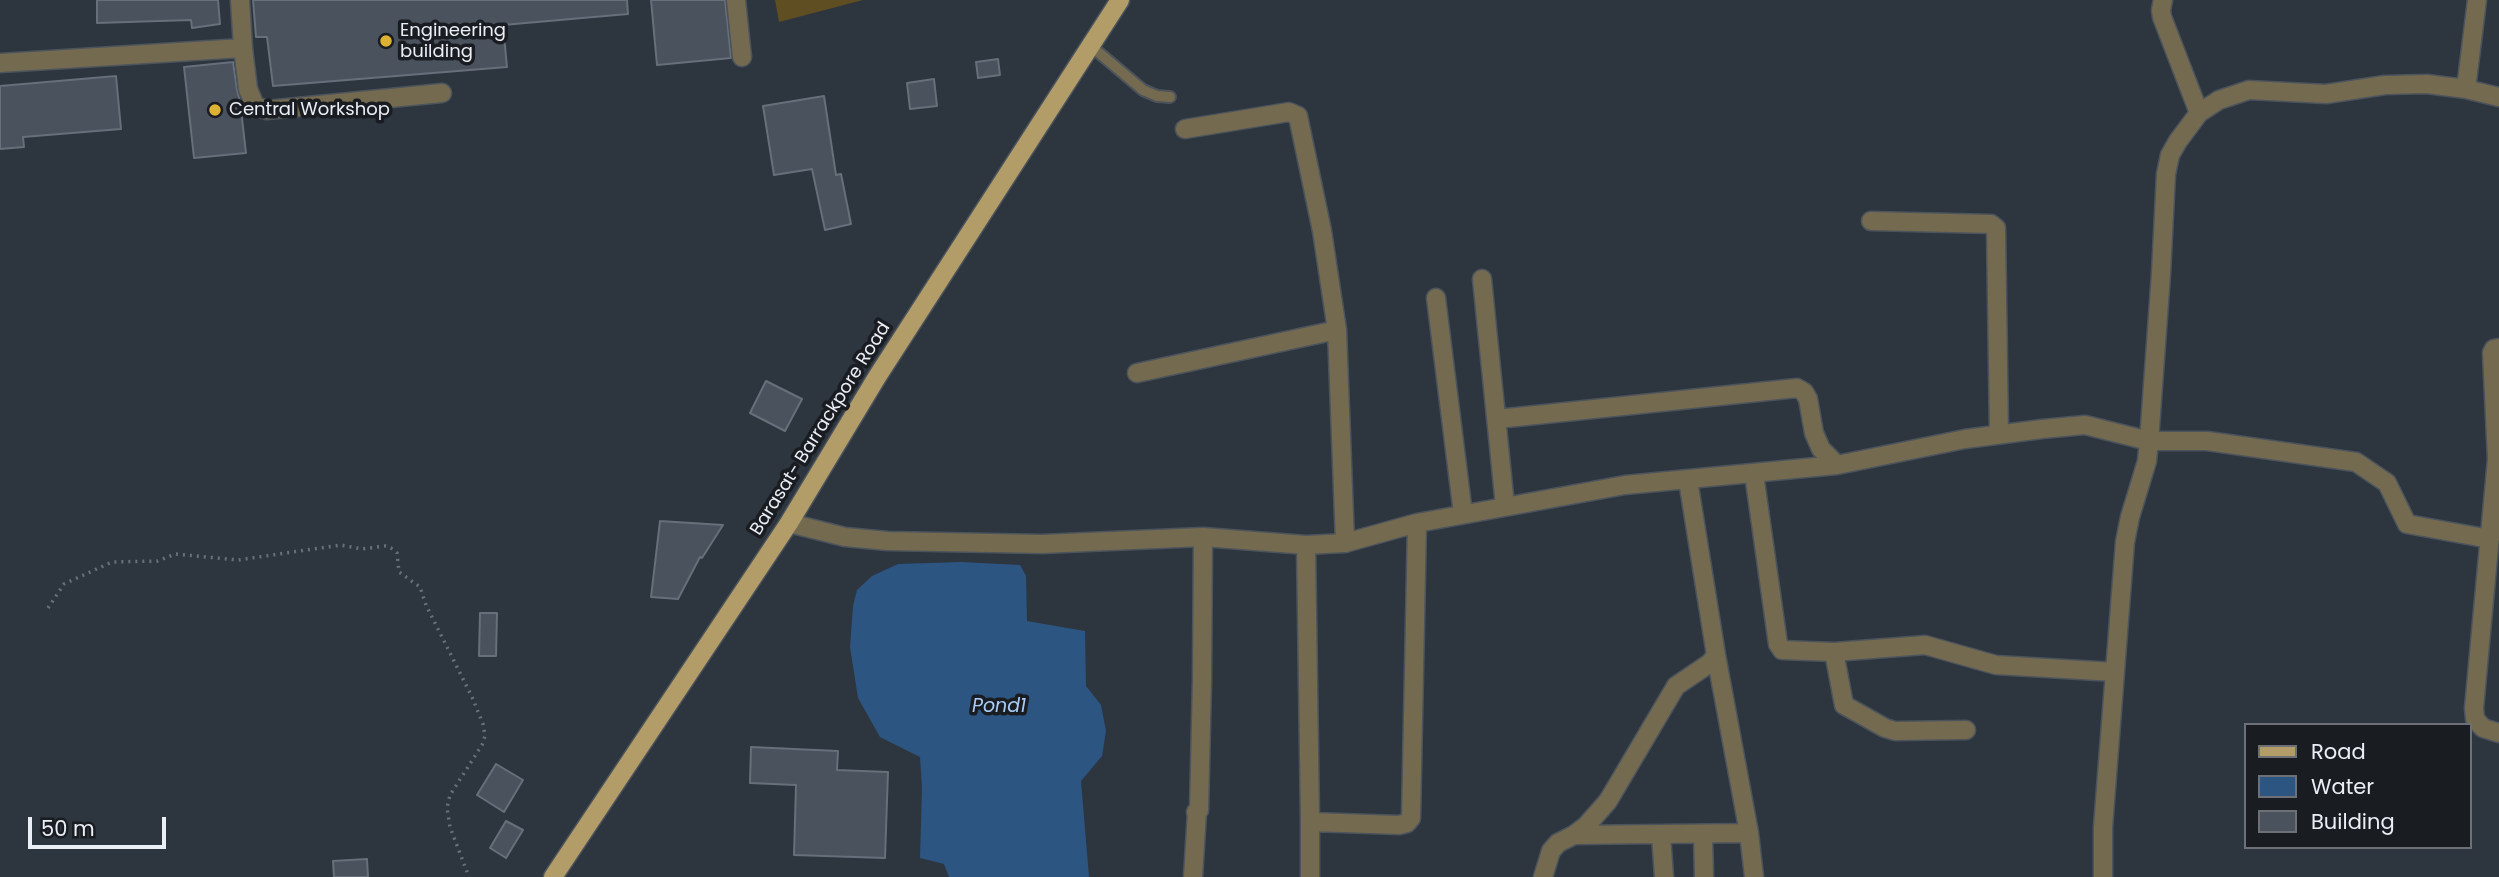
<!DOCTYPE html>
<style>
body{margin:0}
#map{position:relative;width:2499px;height:877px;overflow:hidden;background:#2d353f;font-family:Poppins,sans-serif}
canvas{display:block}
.legend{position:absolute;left:2244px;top:723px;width:228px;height:126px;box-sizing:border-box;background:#191c21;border:2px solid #6d7076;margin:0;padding:9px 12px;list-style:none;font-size:21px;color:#eaeff5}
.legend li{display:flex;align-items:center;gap:14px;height:35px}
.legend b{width:35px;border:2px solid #6d7076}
.scale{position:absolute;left:28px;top:817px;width:138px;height:32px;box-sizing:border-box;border:4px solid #eaeff5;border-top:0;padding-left:9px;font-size:21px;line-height:24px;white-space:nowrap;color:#eaeff5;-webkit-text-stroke:5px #191c21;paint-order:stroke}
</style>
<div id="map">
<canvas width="2499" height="877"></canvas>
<ul class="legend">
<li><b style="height:9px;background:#b29d68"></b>Road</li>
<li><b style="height:19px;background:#2d5582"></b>Water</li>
<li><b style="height:19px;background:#4a525d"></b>Building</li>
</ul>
<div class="scale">50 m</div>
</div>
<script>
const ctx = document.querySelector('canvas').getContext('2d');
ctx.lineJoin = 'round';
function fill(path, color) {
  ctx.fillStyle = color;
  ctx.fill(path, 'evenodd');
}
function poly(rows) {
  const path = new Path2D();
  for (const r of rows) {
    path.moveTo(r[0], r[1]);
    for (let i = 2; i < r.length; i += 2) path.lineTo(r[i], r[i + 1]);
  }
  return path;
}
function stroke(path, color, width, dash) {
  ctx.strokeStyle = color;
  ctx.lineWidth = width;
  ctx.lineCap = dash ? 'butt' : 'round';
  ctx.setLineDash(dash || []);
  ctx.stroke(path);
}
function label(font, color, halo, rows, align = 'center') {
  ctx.font = font + ' Poppins,sans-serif';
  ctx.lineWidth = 7;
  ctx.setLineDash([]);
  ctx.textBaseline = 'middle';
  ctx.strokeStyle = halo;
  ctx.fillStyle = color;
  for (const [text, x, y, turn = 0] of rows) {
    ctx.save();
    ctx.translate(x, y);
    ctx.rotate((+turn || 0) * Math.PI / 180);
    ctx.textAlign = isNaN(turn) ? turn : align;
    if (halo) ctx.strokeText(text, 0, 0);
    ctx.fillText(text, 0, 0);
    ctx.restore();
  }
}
fill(poly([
 [775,0,863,0,779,22]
]), '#5f4e22');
fill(poly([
 [961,562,1020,565,1026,576,1027,621,1085,631,1086,686,1101,705,1106,731,1102,756,1081,781,1089,877,949,877,944,864,920,858,922,788,920,757,880,737,858,698,850,647,853,606,857,590,872,576,898,564]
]), '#2d5582');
const building = poly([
 [97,0,218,0,220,24,192,28,191,20,97,23,97,0],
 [253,0,627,0,628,14,503,25,507,67,273,86,267,37,256,37,253,0],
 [651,0,725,0,731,58,657,65,651,0],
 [998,59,1000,75,978,78,976,62,998,59],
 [233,62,237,90,240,101,246,153,194,158,184,67,233,62],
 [116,76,121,129,23,137,24,147,0,149,0,86,116,76],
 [934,79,937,106,910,109,907,83,934,79],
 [824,96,836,175,841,174,851,224,825,230,812,169,774,175,763,106,824,96],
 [766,381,802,399,785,431,750,413,766,381],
 [660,521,723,525,702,558,700,557,678,599,651,597,660,521],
 [480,613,497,613,496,656,479,656,480,613],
 [751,747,838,751,837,770,888,772,885,858,794,855,796,785,750,783,751,747],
 [496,764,523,780,504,812,477,795,496,764],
 [506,821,523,830,506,858,490,848,506,821],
 [367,859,368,877,334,877,333,861,367,859]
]);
fill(building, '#4a525d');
stroke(building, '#666f7a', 2);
const service = poly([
 [1091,46,1143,90,1157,96,1170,97]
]);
const minor = poly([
 [240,0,243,48,248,89,255,106,267,110,442,93],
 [736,0,742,57],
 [2163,0,2161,10,2162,17,2199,113],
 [0,63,243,48],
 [2466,89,2477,0],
 [1185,129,1289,112,1298,116,1322,231,1337,330,1345,543],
 [1871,221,1991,224,1996,228,1999,434],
 [1482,279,1505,506],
 [1436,298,1463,514],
 [2499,348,2494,349,2492,353,2497,459,2474,708,2475,719,2483,728,2499,733],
 [1137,373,1337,330],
 [1497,419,1797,388,1804,392,1808,399,1814,433,1821,449,1837,465],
 [1754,474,1778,644,1782,650,1834,652,1844,705,1885,728,1895,731,1966,730],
 [789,523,845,537,888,541,1042,544,1203,537,1306,545,1345,543,1417,523,1625,485,1837,465,1965,439,2042,429,2085,425,2149,441,2161,274,2166,174,2170,155,2178,141,2199,113,2219,100,2249,90,2326,94,2385,85,2427,84,2466,89,2499,97],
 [1306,545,1310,820,1312,822,1399,825,1407,823,1411,818,1417,523],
 [1834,652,1925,645,1996,665,2115,672],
 [1716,655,1749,833],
 [1196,812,1199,810,1202,680,1203,537],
 [1574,835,1749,833,1754,877],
 [1661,835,1664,877],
 [1703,835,1704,877],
 [1193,877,1197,812],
 [1310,877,1310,820],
 [1543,877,1551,851,1558,843,1574,835,1586,826,1608,801,1676,686,1710,663,1716,655,1688,480],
 [2103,877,2103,827,2125,542,2130,517,2147,461,2149,441,2207,441,2356,462,2387,483,2407,524,2490,539]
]);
const primary = poly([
 [553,877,789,523,877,377,1120,0]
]);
stroke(service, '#4b535c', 14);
stroke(minor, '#4b535c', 21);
stroke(primary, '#4b535c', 21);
stroke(poly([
 [48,608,64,584,112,562,158,561,175,554,238,560,341,545,362,549,385,546,391,548,397,553,399,572,420,587,426,605,472,697,483,724,485,736,482,745,450,795,447,808,450,827,469,877]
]), '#697079', 3.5, [2, 5]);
stroke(service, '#746a50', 10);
stroke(minor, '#746a50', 18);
stroke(primary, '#b29d68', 18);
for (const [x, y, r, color] of [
 [386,41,7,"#ddb133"],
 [215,110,7,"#ddb133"]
]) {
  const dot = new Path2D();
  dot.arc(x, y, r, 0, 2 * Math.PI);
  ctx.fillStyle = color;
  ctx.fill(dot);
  stroke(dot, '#191c21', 2.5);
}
label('18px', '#eaeff5', '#191c21', [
 ["Engineering",400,31],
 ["building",400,52],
 ["Central Workshop",229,110]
], 'left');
label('18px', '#eaeff5', '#191c21', [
 ["Barasat- Barrackpore Road",821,429,-58]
]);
label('italic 19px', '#a9ccf7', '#191c21', [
 ["Pond1",999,707]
]);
</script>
